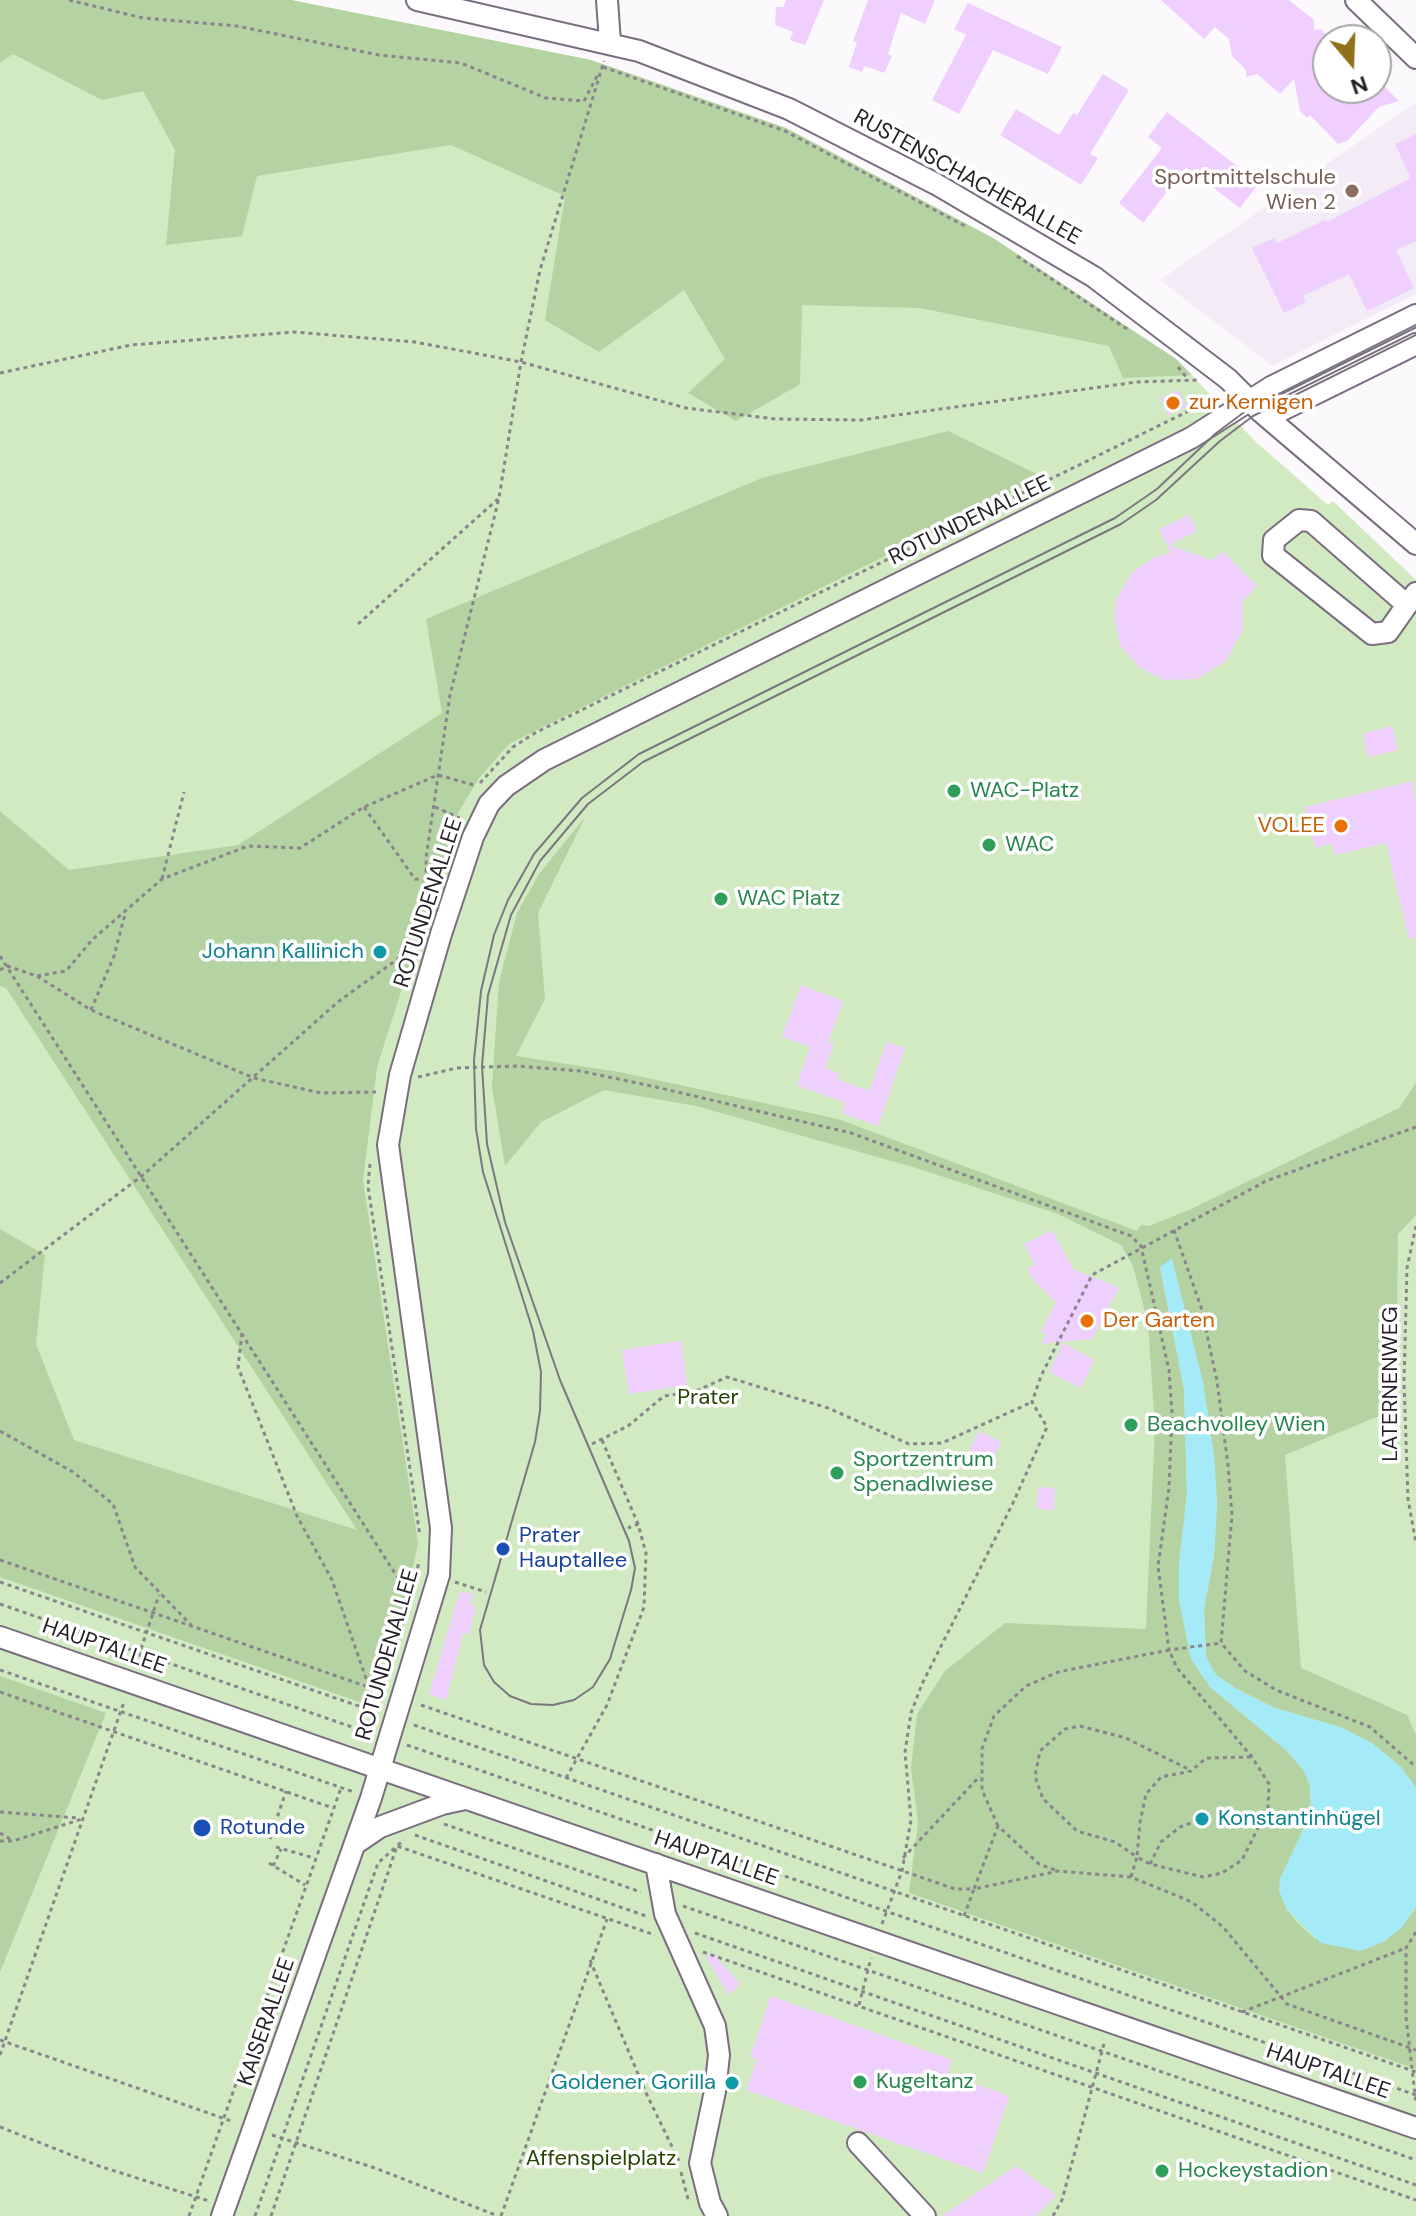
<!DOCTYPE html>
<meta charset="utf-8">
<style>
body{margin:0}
#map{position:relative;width:1416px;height:2216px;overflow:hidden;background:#fcf9fd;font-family:"DM Sans",sans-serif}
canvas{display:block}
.north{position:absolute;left:1312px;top:24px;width:80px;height:80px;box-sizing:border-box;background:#fff;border:2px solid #a7a5a9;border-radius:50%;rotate:161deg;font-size:22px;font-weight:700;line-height:32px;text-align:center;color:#241f27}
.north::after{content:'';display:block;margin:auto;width:28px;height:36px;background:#917117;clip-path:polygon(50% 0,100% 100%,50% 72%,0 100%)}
</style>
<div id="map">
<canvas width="1416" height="2216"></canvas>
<div class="north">N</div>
</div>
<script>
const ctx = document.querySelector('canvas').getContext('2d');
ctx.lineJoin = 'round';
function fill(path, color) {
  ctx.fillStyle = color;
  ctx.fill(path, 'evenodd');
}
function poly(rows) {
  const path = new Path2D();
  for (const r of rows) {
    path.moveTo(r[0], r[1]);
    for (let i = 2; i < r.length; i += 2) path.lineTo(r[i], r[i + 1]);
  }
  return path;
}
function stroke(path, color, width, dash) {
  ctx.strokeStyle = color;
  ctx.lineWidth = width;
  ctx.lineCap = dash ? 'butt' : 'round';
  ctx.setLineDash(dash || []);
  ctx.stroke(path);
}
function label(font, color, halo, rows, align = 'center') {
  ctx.font = font + ' "DM Sans",sans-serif';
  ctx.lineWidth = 7;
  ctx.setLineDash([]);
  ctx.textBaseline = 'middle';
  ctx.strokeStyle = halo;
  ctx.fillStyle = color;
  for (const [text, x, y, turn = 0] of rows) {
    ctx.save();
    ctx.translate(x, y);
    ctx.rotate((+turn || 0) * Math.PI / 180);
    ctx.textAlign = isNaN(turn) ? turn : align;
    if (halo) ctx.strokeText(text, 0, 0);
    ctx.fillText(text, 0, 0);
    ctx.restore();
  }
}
fill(poly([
 [1416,102,1416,294,1272,366,1160,280]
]), '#f3ecf7');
fill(poly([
 [0,0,291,0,591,60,786,128,993,238,1176,359,1256,442,1328,505,1333,501,1416,580,1416,2216,0,2216]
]), '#d1eac1');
fill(poly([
 [0,0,291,0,591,60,786,128,993,238,1176,359,1192,375,1123,378,1109,346,920,308,802,305,800,384,736,421,688,393,725,359,684,290,599,352,545,320,565,196,451,145,257,176,242,236,166,245,175,150,143,91,102,100,13,54,0,63],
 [948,431,1043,477,509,744,479,778,457,815,377,1067,363,1180,418,1543,405,1605,368,1705,0,1577,0,1229,45,1255,36,1344,74,1440,357,1530,6,988,0,986,0,811,69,870,238,845,442,713,426,619,762,478],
 [585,817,538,913,545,999,516,1056,619,1072,838,1119,1137,1231,1141,1225,1149,1226,1189,1210,1399,1108,1416,1083,1416,1215,1398,1234,1396,1409,1285,1455,1301,1668,1407,1715,1416,1735,1416,1788,1401,1767,1373,1744,1343,1728,1275,1708,1237,1689,1216,1675,1206,1657,1204,1609,1214,1556,1217,1504,1214,1456,1203,1382,1160,1267,1184,1389,1187,1494,1179,1564,1179,1599,1191,1659,1210,1687,1287,1751,1304,1771,1310,1785,1311,1813,1280,1879,1279,1890,1287,1910,1297,1922,1315,1939,1414,1912,1416,1907,1416,2069,909,1893,918,1823,911,1768,917,1714,945,1671,1005,1623,1146,1629,1155,1427,1148,1323,1133,1266,1121,1245,1058,1214,913,1167,696,1106,604,1090,541,1122,505,1166,492,1086,499,982,517,913,539,874],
 [0,1676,106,1713,0,1972]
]), '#b5d2a2');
fill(poly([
 [1172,1258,1203,1382,1214,1456,1217,1504,1214,1556,1204,1609,1206,1657,1216,1675,1237,1689,1275,1708,1343,1728,1373,1744,1401,1767,1416,1788,1416,1907,1402,1927,1385,1941,1361,1951,1321,1943,1287,1910,1279,1890,1280,1879,1311,1813,1310,1785,1304,1771,1287,1751,1210,1687,1191,1659,1179,1600,1179,1564,1187,1494,1184,1389,1160,1267]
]), '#a4eaf7');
fill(poly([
 [786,0,824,0,805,45,790,40,793,32,775,25,776,7,783,7],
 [868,0,935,0,925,24,901,13,888,54,892,56,884,73,865,66,862,72,849,67,857,42,853,41],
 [1161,0,1289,0,1314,20,1314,30,1321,29,1326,35,1320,84,1328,77,1328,88,1376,88,1376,78,1399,101,1379,107,1347,141,1338,144,1310,115,1307,118,1300,111,1294,79,1280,94,1257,74,1246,77,1246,70,1232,56,1229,39,1215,27,1204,39],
 [968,3,1062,47,1048,74,993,50,959,114,932,100,966,35,954,29],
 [1103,74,1129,90,1090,154,1098,158,1081,185,1000,135,1016,109,1059,135,1073,113,1077,115],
 [1167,112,1259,183,1240,208,1186,167,1143,223,1119,203,1162,148,1148,137],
 [1416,134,1416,241,1396,250,1414,288,1367,311,1349,274,1303,296,1306,302,1284,313,1252,248,1274,238,1277,243,1325,220,1327,222,1411,178,1395,144],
 [1179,390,1187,407,1168,415,1160,398],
 [1189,515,1197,531,1170,545,1211,560,1224,552,1257,586,1242,602,1242,631,1227,660,1197,679,1164,680,1140,668,1120,645,1114,617,1116,600,1132,572,1155,557,1171,553,1159,529],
 [1392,726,1398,750,1368,757,1363,734],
 [1412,781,1416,802,1416,938,1409,939,1386,843,1335,855,1332,844,1315,848,1305,807],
 [801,985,843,1001,828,1042,834,1044,825,1068,839,1073,837,1079,869,1091,887,1042,905,1048,878,1126,842,1113,845,1103,797,1085,810,1047,782,1037],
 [1052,1230,1073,1269,1119,1288,1092,1339,1041,1344,1046,1334,1041,1332,1056,1302,1034,1281,1027,1268,1035,1265,1024,1244],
 [681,1341,687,1385,629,1394,622,1350],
 [1063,1343,1094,1360,1081,1388,1049,1372],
 [979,1431,1001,1442,990,1464,968,1453],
 [1038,1487,1055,1488,1054,1510,1037,1509],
 [460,1591,473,1594,470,1605,476,1607,469,1634,463,1633,446,1700,429,1694],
 [712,1952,740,1984,729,1995,706,1957],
 [771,1996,952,2060,948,2074,1009,2096,983,2173,746,2090,757,2060,750,2057],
 [1016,2166,1056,2195,1036,2216,942,2216]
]), '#eecffe');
const minor = poly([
 [417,0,639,51,789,109,936,184,1094,277,1228,379,1261,412,1416,544],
 [607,0,610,42],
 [1356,0,1416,58],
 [1268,417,1416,344],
 [1407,605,1311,521,1299,520,1274,540,1273,555,1372,634,1388,632,1407,605,1416,593],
 [0,1637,1416,2128],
 [355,1844,380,1827,442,1804,465,1799],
 [656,1864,665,1914,715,2026,719,2055,715,2091,700,2163,710,2203,717,2216],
 [858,2143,925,2216],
 [222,2216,371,1798,439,1575,441,1528,388,1145,400,1075,441,934,473,837,489,804,506,786,544,760,1191,438,1271,387,1416,315]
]);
stroke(minor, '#796d7f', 24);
stroke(poly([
 [69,0,143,18,237,26,379,55,461,63,546,98,584,101,597,76],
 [603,67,785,131,965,226],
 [1017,256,1130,331],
 [1178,367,1188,379],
 [0,373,131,345,294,332,415,342,521,362,686,408,776,419,861,420,1137,382,1197,380],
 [358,624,498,499],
 [480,783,513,747,535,733,1215,398],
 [364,807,415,879,426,880],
 [435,807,460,818],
 [162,879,184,792],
 [433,895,426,880,426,858,450,695,499,498,521,362,540,270,604,61],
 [0,956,412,1600],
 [0,970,7,966,37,976,91,1010,254,1078,321,1093,376,1092],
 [37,976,66,971,93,939,162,879,248,846,300,848,364,807,438,775,477,786],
 [91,1010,114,956,125,914],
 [418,1077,457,1068,517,1066,580,1071,656,1087,851,1133,1131,1236,1141,1246,1169,1370,1172,1413,1169,1488,1158,1566,1169,1650,1221,1643],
 [370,1164,368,1186,420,1536],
 [1416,1226,1407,1268,1404,1382,1408,1499,1416,1543],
 [1174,1230,1201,1307,1217,1381,1228,1465,1232,1515,1221,1643,1245,1671,1276,1690,1370,1727,1416,1767],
 [0,1283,143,1175,339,1001,416,946],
 [242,1333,238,1367,297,1516,332,1580,369,1687],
 [0,1431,73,1472,113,1504,135,1567,191,1625],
 [602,1440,638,1524],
 [592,1444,628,1426,664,1396,696,1391,727,1377,828,1408,909,1444,942,1443,1032,1402],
 [0,1560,380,1691],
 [0,1582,373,1711],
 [455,1582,486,1592],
 [415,1584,419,1560],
 [0,1604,369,1733],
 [136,1664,159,1595],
 [0,1670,354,1792],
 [0,1692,333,1808],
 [421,1705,955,1889,974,1889,998,1826,1039,1864,1058,1871],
 [373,1711,391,1660],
 [414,1725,1416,2072],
 [407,1745,1416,2095],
 [566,1778,607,1705,644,1607,646,1553,638,1524,628,1528],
 [0,1812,78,1818],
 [444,1824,641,1892],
 [998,1826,982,1790,982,1749,994,1716,1026,1686,1058,1672,1169,1650,1177,1668,1252,1757,1269,1784,1268,1808,1242,1860,1222,1873,1203,1877,1150,1864,1137,1857,1140,1822,1146,1794,1161,1777,1191,1771,1206,1758,1252,1757],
 [0,1833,10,1839],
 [415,1835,646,1916],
 [270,1839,286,1791],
 [0,1841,13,1841,82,1819],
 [276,1847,314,1858],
 [903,1858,980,1776],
 [269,1863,305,1885],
 [1150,1864,1161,1842,1180,1827,1202,1819],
 [273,1866,281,1849],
 [1131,1877,1137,1857,1115,1842,1077,1831,1043,1799,1035,1776,1040,1751,1065,1729,1080,1726,1126,1738,1190,1770],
 [683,1906,1416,2160],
 [964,1916,974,1889,1058,1871,1131,1877,1192,1902,1223,1927,1287,2004,1416,2050],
 [882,1924,902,1871,911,1820,905,1752,911,1713,922,1684,1013,1503,1047,1427,1032,1402,1041,1376,1092,1275,1266,1181,1416,1127],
 [1416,1932,1406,1948,1406,2017,1416,2103],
 [695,1933,1416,2185],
 [703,1952,1416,2200],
 [590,1960,647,2095,679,2161],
 [859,2005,871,1958],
 [1242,2012,1406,1948],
 [0,2040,234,2122],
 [0,2055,124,1702],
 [0,2127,99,2166,209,2201],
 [272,2135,375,2168,498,2216],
 [681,2172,689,2203],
 [189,2216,341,1788],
 [255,2216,378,1863,397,1846,655,1935],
 [271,2216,397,1846,404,1840],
 [501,2216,607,1919],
 [1053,2216,1062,2200,1105,2040]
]), '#89858b', 3, [4, 4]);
stroke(minor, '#fff', 20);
stroke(poly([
 [1416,325,1247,410,1215,434,1157,489,1115,518,639,754,582,798,534,854,508,900,494,935,481,991,474,1060,476,1129,483,1172,533,1331,541,1372,540,1411,535,1442,480,1630,484,1665,494,1682,510,1696,531,1704,553,1705,574,1700,593,1687,610,1659,631,1590,635,1568,629,1541,560,1380,505,1222,487,1144,482,1066,488,995,511,915,540,861,588,804,643,762,1121,524,1156,500,1220,441,1253,416,1416,335]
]), '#7b777e', 2);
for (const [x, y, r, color] of [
 [1352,191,8,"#8d6e63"],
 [1173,403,8,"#e8710a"],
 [954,791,8,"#2e9e5b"],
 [1341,826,8,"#e8710a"],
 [989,845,8,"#2e9e5b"],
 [721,899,8,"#2e9e5b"],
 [380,952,8,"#0f9aa8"],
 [1087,1321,8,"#e8710a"],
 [1131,1425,8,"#2e9e5b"],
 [837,1473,8,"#2e9e5b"],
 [503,1549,8,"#1a4fb4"],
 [1202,1819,8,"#0f9aa8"],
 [202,1828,10,"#1a4fb4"],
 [860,2082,8,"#2e9e5b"],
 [732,2083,8,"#0f9aa8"],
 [1162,2171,8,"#2e9e5b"]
]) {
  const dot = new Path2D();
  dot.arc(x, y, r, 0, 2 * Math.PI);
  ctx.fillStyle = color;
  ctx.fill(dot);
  stroke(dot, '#fff', 3);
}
label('22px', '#241f27', '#fff', [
 ["RUSTENSCHACHERALLEE",967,178,29],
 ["ROTUNDENALLEE",970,521,-26],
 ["ROTUNDENALLEE",429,903,-72],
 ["LATERNENWEG",1391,1384,-90],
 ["HAUPTALLEE",104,1647,19],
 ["ROTUNDENALLEE",388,1655,-74],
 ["HAUPTALLEE",716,1859,19],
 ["KAISERALLEE",267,2022,-71],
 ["HAUPTALLEE",1328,2072,19]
]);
label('22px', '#785e54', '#fff', [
 ["Sportmittelschule",1336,178],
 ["Wien 2",1336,203]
], 'right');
label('22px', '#c56008', '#fff', [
 ["zur Kernigen",1189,403],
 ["VOLEE",1325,826,"right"],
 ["Der Garten",1103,1321]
], 'left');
label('22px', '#27864d', '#fff', [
 ["WAC-Platz",970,791],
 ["WAC",1005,845],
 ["WAC Platz",737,899],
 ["Beachvolley Wien",1147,1425],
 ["Sportzentrum",853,1460],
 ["Spenadlwiese",853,1485],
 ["Kugeltanz",876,2082],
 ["Hockeystadion",1178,2171]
], 'left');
label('22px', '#0d838f', '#fff', [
 ["Johann Kallinich",364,952],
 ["Konstantinhügel",1218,1819,"left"],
 ["Goldener Gorilla",716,2083]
], 'right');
label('22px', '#234500', '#fff', [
 ["Prater",708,1398],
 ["Affenspielplatz",601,2159]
]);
label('22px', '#164399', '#fff', [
 ["Prater",519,1536],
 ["Hauptallee",519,1561],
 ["Rotunde",220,1828]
], 'left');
</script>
